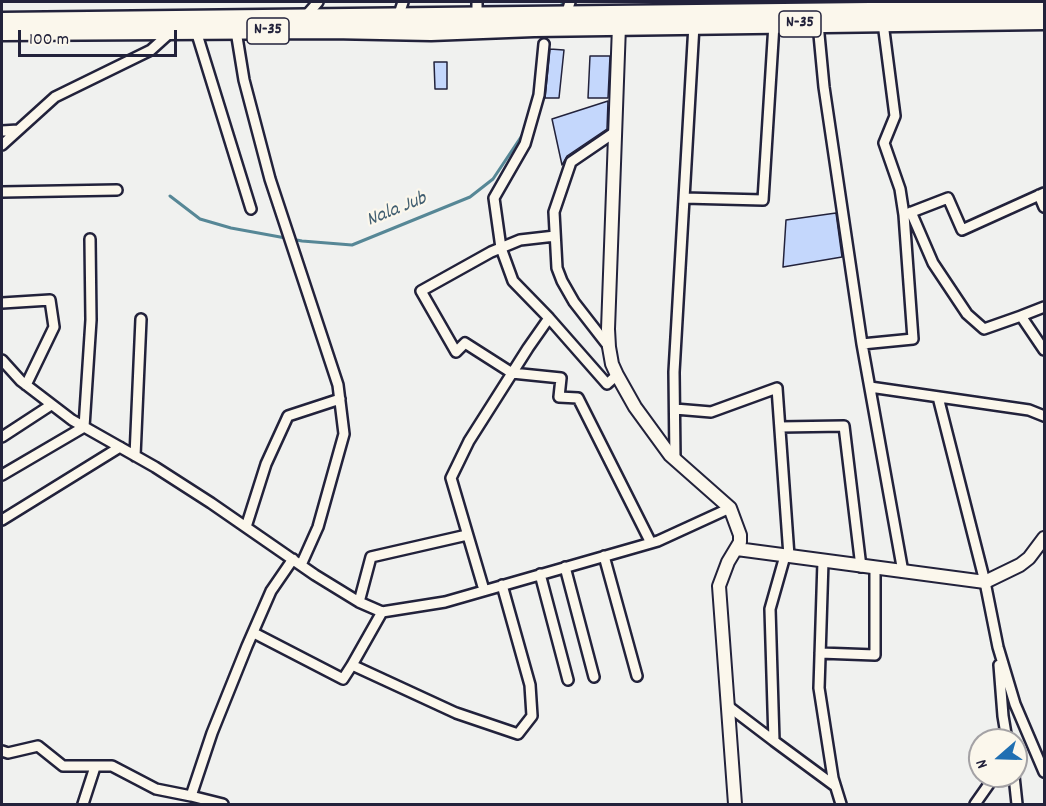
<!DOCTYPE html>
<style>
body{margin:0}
#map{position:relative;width:1046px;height:806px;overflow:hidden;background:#f0f1ef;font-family:Dekko,sans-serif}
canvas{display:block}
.frame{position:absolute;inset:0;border:3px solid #22223b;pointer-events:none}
.north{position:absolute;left:968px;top:728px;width:60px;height:60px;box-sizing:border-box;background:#fbf7ec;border:2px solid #a4a2a5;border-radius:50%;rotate:250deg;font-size:16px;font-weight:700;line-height:24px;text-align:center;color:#22223b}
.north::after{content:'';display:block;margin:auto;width:21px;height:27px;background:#1f6fb2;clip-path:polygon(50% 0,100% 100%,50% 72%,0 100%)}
.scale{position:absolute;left:18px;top:30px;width:159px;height:27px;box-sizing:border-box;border:3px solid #22223b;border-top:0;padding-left:8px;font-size:18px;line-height:21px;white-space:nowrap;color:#22223b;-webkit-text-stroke:4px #fbf7ec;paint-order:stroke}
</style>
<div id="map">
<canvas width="1046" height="806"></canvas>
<div class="frame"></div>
<div class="north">N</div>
<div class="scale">100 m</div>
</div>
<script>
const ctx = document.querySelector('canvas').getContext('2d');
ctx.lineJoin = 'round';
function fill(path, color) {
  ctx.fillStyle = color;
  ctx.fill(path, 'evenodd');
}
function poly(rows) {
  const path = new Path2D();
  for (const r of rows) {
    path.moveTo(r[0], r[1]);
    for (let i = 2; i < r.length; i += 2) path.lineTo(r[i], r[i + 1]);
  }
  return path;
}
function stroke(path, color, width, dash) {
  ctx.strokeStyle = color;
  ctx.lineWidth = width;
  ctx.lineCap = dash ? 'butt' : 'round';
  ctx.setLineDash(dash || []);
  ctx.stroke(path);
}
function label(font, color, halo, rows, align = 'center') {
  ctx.font = font + ' Dekko,sans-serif';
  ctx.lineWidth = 4.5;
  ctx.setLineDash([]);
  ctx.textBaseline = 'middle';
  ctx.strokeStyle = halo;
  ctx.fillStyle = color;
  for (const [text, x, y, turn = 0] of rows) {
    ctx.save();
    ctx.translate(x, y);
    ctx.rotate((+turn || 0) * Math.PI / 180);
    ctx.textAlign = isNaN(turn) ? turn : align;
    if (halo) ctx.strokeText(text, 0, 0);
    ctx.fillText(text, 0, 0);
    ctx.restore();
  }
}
fill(poly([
 [466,2,561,2,557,7,475,8]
]), '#e3e9f3');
stroke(poly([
 [562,4,563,2],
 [170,196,200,219,231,228,302,241,352,245,470,197,493,179,525,131]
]), '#568796', 3);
const building = poly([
 [550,49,564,50,559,98,545,98,550,49],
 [590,56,610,56,608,98,588,98,590,56],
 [434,62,447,62,447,89,435,89,434,62],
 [608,101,607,129,567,156,562,165,552,119,608,101],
 [836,213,842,257,783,267,786,220,836,213]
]);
fill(building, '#c4d7fc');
stroke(building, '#22223b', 1.5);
const street = poly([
 [566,15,570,2],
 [477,16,477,2],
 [398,17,403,2],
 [304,18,318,2],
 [883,23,895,116,884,143,900,189,904,215,948,198,962,230,1044,193],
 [818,24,824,87,862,344,913,339,904,215],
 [196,31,251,209],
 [236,31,244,80,270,179,338,385,344,434,318,527,301,565],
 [544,44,539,95,525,144,494,198,501,248,513,281,549,318],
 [2,131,18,130],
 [2,145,55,97,151,50,172,31],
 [2,192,117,190],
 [1039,195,1044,207],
 [684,198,763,200,774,24],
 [911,212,933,263,967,314,984,329,1021,316],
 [555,236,520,240,491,252,421,291,456,352,465,343,512,373,561,378,559,397,578,398,651,543],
 [2,303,50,300,54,327,26,385],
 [1044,307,1021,316,1044,350],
 [862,344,903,572],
 [609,347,574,302,562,281,557,268,554,212,571,162,615,132],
 [2,360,21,381,72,420,155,467,211,503,315,575,359,602,382,612,445,602,658,541,730,508],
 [870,387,1029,410,1044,416],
 [938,397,985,582,998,647,1015,704,1044,772],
 [675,409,711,412,777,388,789,556],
 [780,427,844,426,861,567],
 [2,437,51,405],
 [135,456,141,319],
 [675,460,674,372,694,25],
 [2,475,84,427,91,320,90,239],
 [2,520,120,447],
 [246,527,266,464,288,416,340,399],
 [604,556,637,676],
 [785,556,770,609,774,741,835,786],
 [823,561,819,688,833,778,841,804],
 [565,567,594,677],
 [540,574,568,680],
 [484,590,451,478,469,441,528,348,549,318,607,384,617,375],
 [359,602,371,557,467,535],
 [382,612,352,665,456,713,518,734,532,716,530,685,502,585],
 [254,633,343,679,352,665],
 [820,653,875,655,875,569],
 [999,665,1003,716,1007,740],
 [728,706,774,741],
 [2,751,8,753,38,746,63,766,112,766,156,789,191,796],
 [1014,776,1017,804],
 [83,804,95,767],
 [223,804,191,796,212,733,247,646,271,591,293,559],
 [975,804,994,777,1014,777]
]);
const secondary = poly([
 [619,26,608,329,609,347,612,364,617,375,635,407,670,455,730,508,740,535,740,542,728,562,719,586,735,804],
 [737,549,985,582,1020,565,1029,558,1044,538]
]);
const highway = poly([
 [2,21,1044,9],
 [2,32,331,30,431,32,534,28,1044,21]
]);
stroke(street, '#22223b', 14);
stroke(secondary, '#22223b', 16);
stroke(highway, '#22223b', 21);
stroke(street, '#fbf7ec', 9);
stroke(secondary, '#fbf7ec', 12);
stroke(highway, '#fbf7ec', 16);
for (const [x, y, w] of [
 [800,24,42],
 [268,31,42]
]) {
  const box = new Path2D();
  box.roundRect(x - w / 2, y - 13, w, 26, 4.5);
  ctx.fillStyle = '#fbf7ec';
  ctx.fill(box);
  stroke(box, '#22223b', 1.5);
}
label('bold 16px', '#22223b', null, [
 ["N-35",800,24],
 ["N-35",268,31]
]);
label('italic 20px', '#405d70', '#fbf7ec', [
 ["Nala Jub",397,211,-22]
]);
</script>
